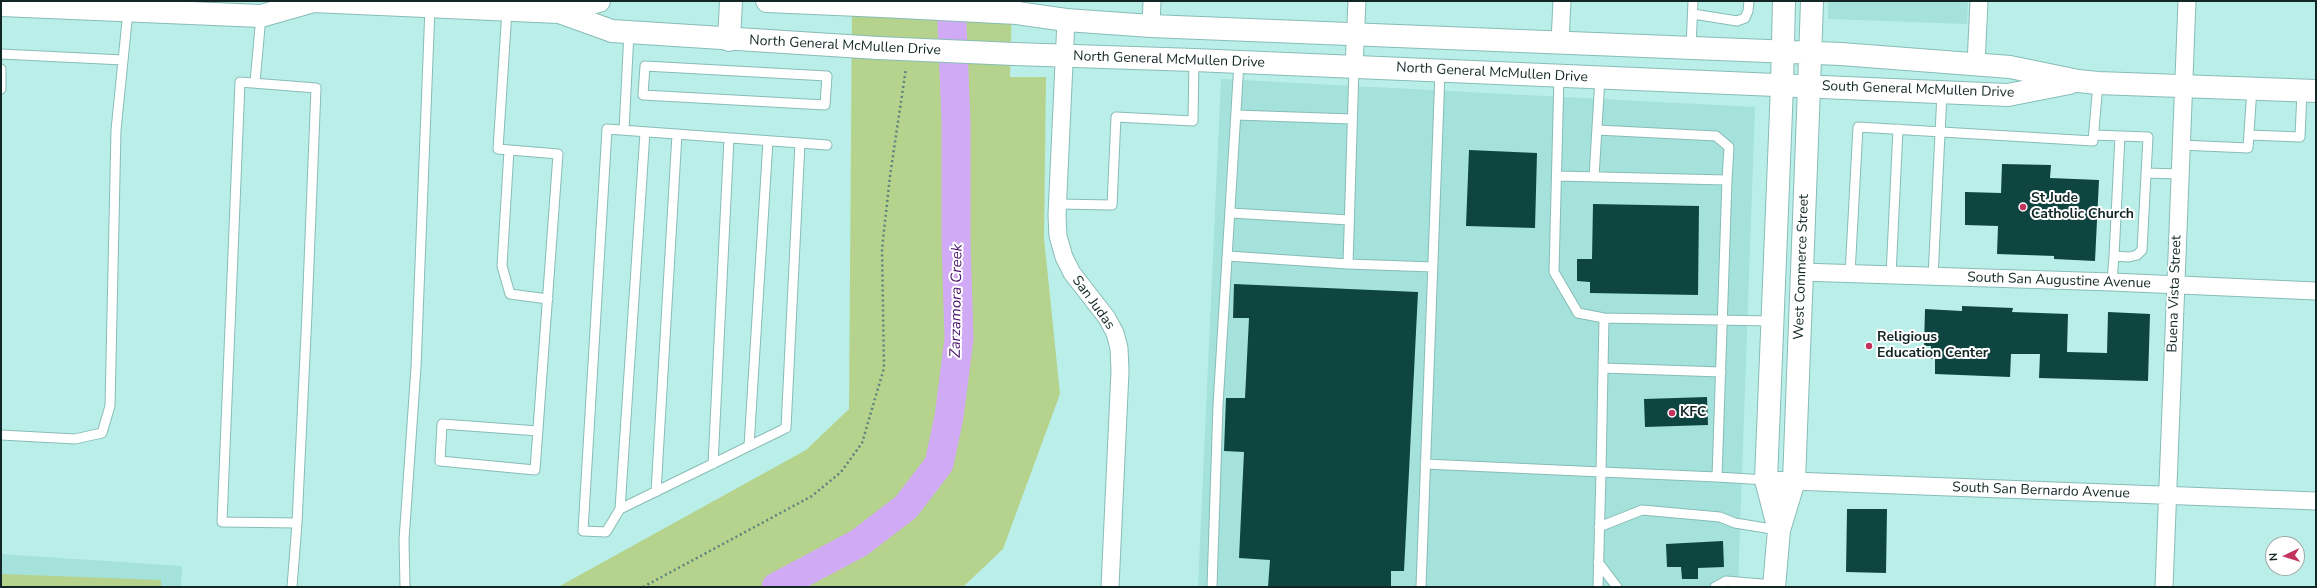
<!DOCTYPE html>
<style>
body{margin:0}
#map{position:relative;width:2317px;height:588px;overflow:hidden;background:#baefe9;font-family:"Nunito Sans",sans-serif}
canvas{display:block}
.frame{position:absolute;inset:0;border:2px solid #122725;pointer-events:none}
.north{position:absolute;left:2265px;top:536px;width:40px;height:40px;box-sizing:border-box;background:#fff;border:1px solid #a0a9a8;border-radius:50%;rotate:266deg;font-size:11px;font-weight:700;line-height:16px;text-align:center;color:#122725}
.north::after{content:'';display:block;margin:auto;width:14px;height:18px;background:#c2335e;clip-path:polygon(50% 0,100% 100%,50% 72%,0 100%)}
</style>
<div id="map">
<canvas width="2317" height="588"></canvas>
<div class="frame"></div>
<div class="north">N</div>
</div>
<script>
const ctx = document.querySelector('canvas').getContext('2d');
ctx.lineJoin = 'round';
function fill(path, color) {
  ctx.fillStyle = color;
  ctx.fill(path, 'evenodd');
}
function poly(rows) {
  const path = new Path2D();
  for (const r of rows) {
    path.moveTo(r[0], r[1]);
    for (let i = 2; i < r.length; i += 2) path.lineTo(r[i], r[i + 1]);
  }
  return path;
}
function stroke(path, color, width, dash) {
  ctx.strokeStyle = color;
  ctx.lineWidth = width;
  ctx.lineCap = dash ? 'butt' : 'round';
  ctx.setLineDash(dash || []);
  ctx.stroke(path);
}
function label(font, color, halo, rows, align = 'center') {
  ctx.font = font + ' "Nunito Sans",sans-serif';
  ctx.lineWidth = 4;
  ctx.setLineDash([]);
  ctx.textBaseline = 'middle';
  ctx.strokeStyle = halo;
  ctx.fillStyle = color;
  for (const [text, x, y, turn = 0] of rows) {
    ctx.save();
    ctx.translate(x, y);
    ctx.rotate((+turn || 0) * Math.PI / 180);
    ctx.textAlign = isNaN(turn) ? turn : align;
    if (halo) ctx.strokeText(text, 0, 0);
    ctx.fillText(text, 0, 0);
    ctx.restore();
  }
}
fill(poly([
 [1828,1,1968,1,1967,24,1828,19],
 [1221,79,1755,107,1738,587,1198,587],
 [1,554,182,566,181,587,1,587]
]), '#a5e2db');
fill(poly([
 [852,1,1012,1,1010,77,1046,77,1044,238,1060,394,1003,549,963,587,558,587,806,450,849,409],
 [1,574,161,580,161,587,1,587]
]), '#b5d38d');
stroke(poly([
 [776,587,859,543,906,507,939,464,949,417,959,339,956,241,956,120,951,1]
]), '#d1aaf5', 29);
fill(poly([
 [1469,150,1537,153,1535,228,1466,226],
 [2002,164,2051,165,2050,178,2099,180,2095,261,2054,259,2054,256,1997,254,1998,226,1965,225,1965,192,2001,193],
 [1593,204,1699,206,1698,295,1590,293,1590,282,1577,281,1577,259,1592,259],
 [1234,284,1418,292,1404,571,1391,571,1391,587,1268,587,1270,560,1239,558,1244,452,1224,451,1226,398,1245,398,1249,318,1233,318],
 [1962,306,2013,308,2012,312,2068,314,2067,352,2107,353,2108,312,2150,314,2148,381,2039,378,2040,354,2011,354,2010,377,1935,374,1935,359,1930,359,1931,346,1924,346,1925,309,1962,311],
 [1707,397,1708,425,1645,427,1644,399],
 [1847,509,1887,509,1886,573,1846,572],
 [1723,541,1724,567,1698,568,1698,579,1682,579,1681,567,1667,567,1666,544]
]), '#0f4541');
const lane = poly([
 [507,10,498,149,558,154,535,470,440,461,442,424,538,431],
 [1693,14,1737,21,1745,18,1748,11,1749,1],
 [1691,48,1693,1],
 [1,54,123,60],
 [645,66,827,76,825,105,643,95,645,66],
 [1354,67,1348,264,1433,267],
 [1,69,1,89],
 [1559,76,1554,272,1578,313,1604,318,1772,321],
 [255,82,261,16],
 [1236,115,1352,119],
 [607,129,800,143,786,428,620,509,606,532,583,531,607,129],
 [624,130,629,32],
 [1597,130,1716,136,1729,147,1727,180],
 [2094,135,2148,137,2142,250,2137,255,2129,257,2114,256,2120,136],
 [2249,135,2300,137,2302,91],
 [800,143,827,145],
 [2181,145,2248,148,2252,88],
 [509,150,502,266,510,294,548,299],
 [2146,173,2180,174],
 [1557,176,1727,180,1717,477,1766,480],
 [1594,177,1600,78],
 [1058,204,1112,205,1116,117,1193,121,1194,60],
 [1231,213,1349,220],
 [1228,256,1348,264],
 [1850,274,1858,127,2093,141,2098,83],
 [1891,275,1898,129],
 [1933,277,1942,93],
 [2112,282,2114,256],
 [1604,318,1601,472,1717,477],
 [1603,368,1721,372],
 [1,435,75,439,102,433,110,406,116,130,128,11],
 [749,446,768,141],
 [713,464,729,138],
 [1425,464,1601,472,1598,587],
 [656,492,677,134],
 [620,509,645,132],
 [1599,527,1642,510,1720,517,1735,523,1778,530],
 [1598,562,1617,587],
 [292,587,297,523,307,313,316,88,240,82,222,522,297,523],
 [405,587,404,540,416,367,430,7],
 [1212,587,1218,405,1239,62],
 [1421,587,1440,71],
 [1715,587,1726,581,1774,585]
]);
const street = poly([
 [1066,20,1057,215,1058,236,1064,257,1072,273,1107,318,1115,333,1119,348,1120,371,1110,587],
 [1151,26,1152,1],
 [1560,42,1562,1],
 [1976,64,1979,1],
 [1354,67,1357,1],
 [1801,272,2112,282,2316,291],
 [1766,480,2316,501],
 [2164,587,2187,1]
]);
const secondary = poly([
 [729,40,731,1],
 [1779,530,1766,480,1782,86],
 [1774,587,1779,530,1794,481,1809,87]
]);
const primary = poly([
 [313,1,559,12,612,31,878,48],
 [767,1,882,6],
 [1,5,261,16,314,1],
 [559,12,599,1],
 [1017,13,1066,20,1151,26,1841,54,2010,67,2078,81,2098,83,2316,91],
 [1014,54,1194,60,2008,95,2069,83],
 [1782,86,1784,1],
 [1809,87,1812,1]
]);
stroke(lane, '#88bcb6', 11);
stroke(street, '#88bcb6', 19);
stroke(secondary, '#88bcb6', 24);
stroke(primary, '#88bcb6', 24);
stroke(poly([
 [643,587,812,496,841,472,862,443,884,368,882,249,890,176,906,68]
]), '#5e827e', 2.5, [2, 3]);
stroke(lane, '#fff', 9);
stroke(street, '#fff', 17);
stroke(secondary, '#fff', 22);
stroke(primary, '#fff', 22);
const primaryBridge = poly([
 [882,6,1017,13],
 [878,48,1014,54]
]);
stroke(primaryBridge, '#88bcb6', 24, []);
stroke(primaryBridge, '#fff', 22);
for (const [x, y, r, color] of [
 [2023,207,4,"#c2335e"],
 [1869,346,4,"#c2335e"],
 [1672,413,4,"#c2335e"]
]) {
  const dot = new Path2D();
  dot.arc(x, y, r, 0, 2 * Math.PI);
  ctx.fillStyle = color;
  ctx.fill(dot);
  stroke(dot, '#fff', 1.5);
}
label('14px', '#122725', '#fff', [
 ["North General McMullen Drive",845,46,3],
 ["North General McMullen Drive",1169,60,2],
 ["North General McMullen Drive",1492,73,3],
 ["South General McMullen Drive",1918,90,2],
 ["West Commerce Street",1802,267,-88],
 ["South San Augustine Avenue",2059,281,2],
 ["Buena Vista Street",2175,294,-88],
 ["San Judas",1093,303,54],
 ["South San Bernardo Avenue",2041,491,2]
]);
label('bold 14px', '#122725', '#fff', [
 ["St Jude",2031,199],
 ["Catholic Church",2031,215],
 ["Religious",1877,338],
 ["Education Center",1877,354],
 ["KFC",1680,413]
], 'left');
label('italic 15px', '#48136a', '#fff', [
 ["Zarzamora Creek",957,301,-89]
]);
</script>
